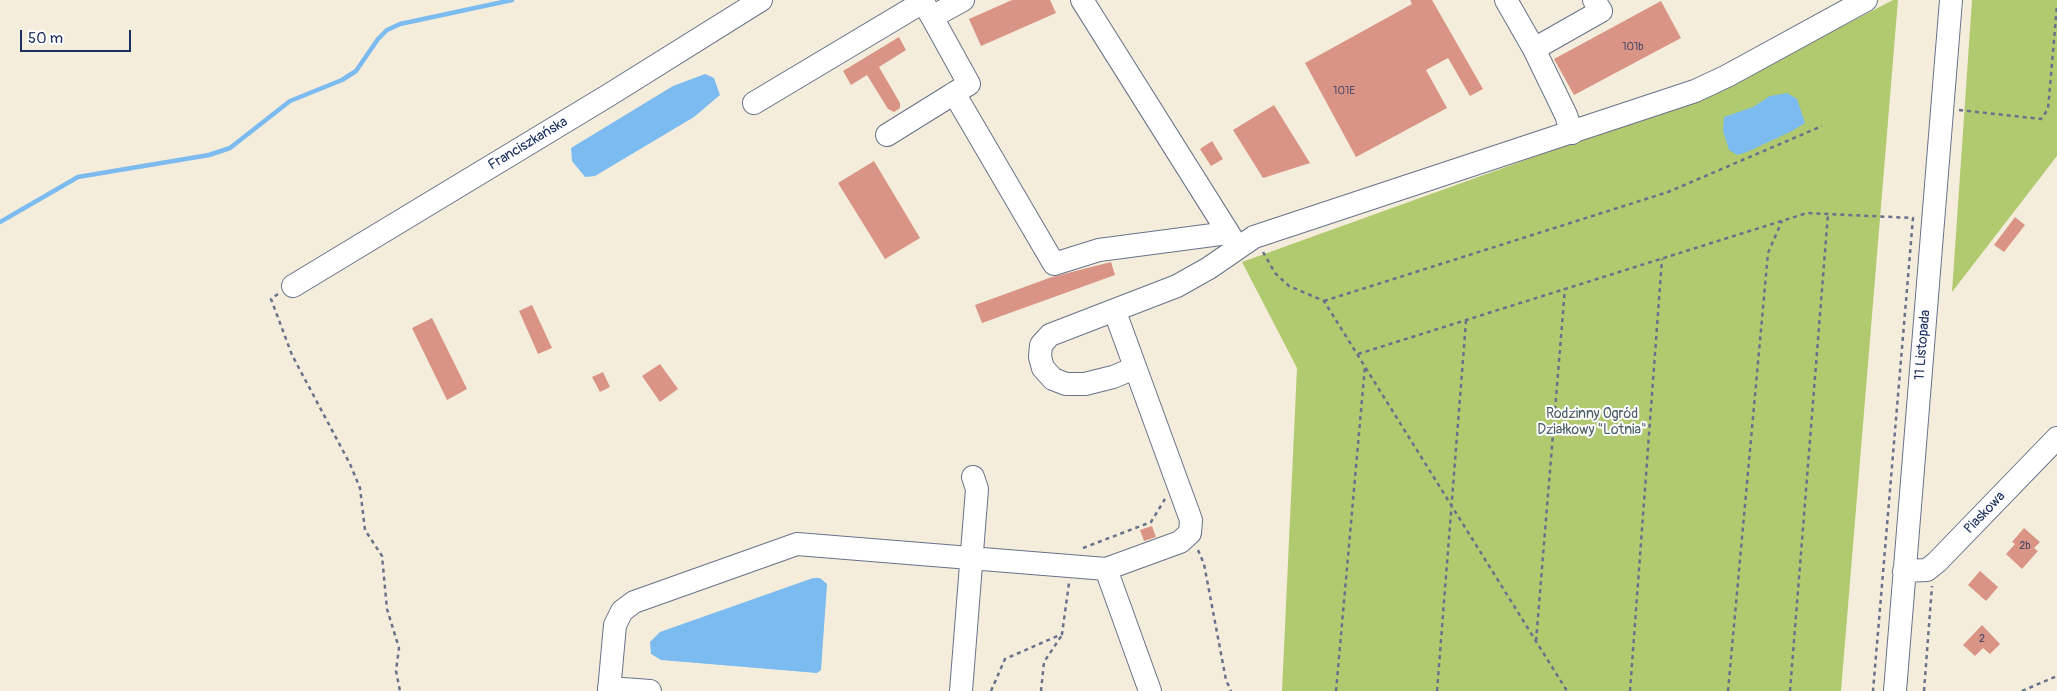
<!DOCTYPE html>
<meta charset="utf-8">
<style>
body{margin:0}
#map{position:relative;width:2057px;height:691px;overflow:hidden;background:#f5eddb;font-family:Pangolin,sans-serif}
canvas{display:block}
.scale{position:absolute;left:20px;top:30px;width:111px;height:22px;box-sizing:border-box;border:2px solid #1b2f5e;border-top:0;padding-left:6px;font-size:15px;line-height:18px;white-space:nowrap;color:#1b2f5e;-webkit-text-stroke:4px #fff;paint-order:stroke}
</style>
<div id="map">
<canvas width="2057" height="691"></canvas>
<div class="scale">50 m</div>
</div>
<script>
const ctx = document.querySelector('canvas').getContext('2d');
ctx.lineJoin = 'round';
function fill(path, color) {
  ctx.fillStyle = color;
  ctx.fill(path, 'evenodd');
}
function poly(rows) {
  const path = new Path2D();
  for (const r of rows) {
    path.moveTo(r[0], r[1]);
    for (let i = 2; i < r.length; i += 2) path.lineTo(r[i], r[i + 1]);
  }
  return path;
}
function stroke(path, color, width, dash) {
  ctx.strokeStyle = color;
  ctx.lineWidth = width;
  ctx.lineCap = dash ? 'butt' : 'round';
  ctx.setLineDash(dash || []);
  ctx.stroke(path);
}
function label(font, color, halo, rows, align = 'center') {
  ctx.font = font + ' Pangolin,sans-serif';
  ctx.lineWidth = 4;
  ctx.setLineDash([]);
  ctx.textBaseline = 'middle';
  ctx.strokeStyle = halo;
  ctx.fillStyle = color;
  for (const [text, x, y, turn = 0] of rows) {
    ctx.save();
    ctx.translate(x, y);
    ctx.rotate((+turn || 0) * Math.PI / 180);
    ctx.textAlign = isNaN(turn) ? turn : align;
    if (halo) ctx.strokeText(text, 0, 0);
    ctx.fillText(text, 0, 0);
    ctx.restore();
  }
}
fill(poly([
 [1893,0,1898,0,1841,691,1282,691,1297,368,1242,262,1717,91],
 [1972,0,2057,0,2057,156,1952,292]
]), '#b2ca6f');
fill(poly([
 [705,74,714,78,720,95,694,117,595,176,585,177,572,161,571,148,673,86],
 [1787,93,1797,99,1805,123,1792,131,1747,152,1737,155,1729,150,1723,131,1724,117,1753,107,1770,96],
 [813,578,820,578,827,584,821,670,817,673,661,660,651,654,650,642,660,632]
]), '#7cbbf0');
stroke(poly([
 [0,222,78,177,209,155,230,148,290,101,342,80,356,71,378,39,387,30,400,24,512,0]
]), '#7cbbf0', 4.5);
fill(poly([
 [1012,0,1050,0,1056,13,981,46,969,19],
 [1410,0,1432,0,1483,89,1470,96,1448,58,1426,70,1447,108,1356,157,1305,63,1412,4],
 [1661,1,1681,38,1574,95,1554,59],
 [899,37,906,50,879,67,900,103,900,108,894,112,888,109,867,75,851,85,843,71],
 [1274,105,1310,163,1263,178,1233,130],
 [1212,141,1223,159,1211,166,1200,149],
 [874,161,920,238,885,259,838,183],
 [2015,217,2025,225,2004,252,1994,245],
 [1111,262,1115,275,982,323,975,305,1052,277],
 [532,305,552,348,538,354,519,311],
 [432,318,467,389,447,400,412,328],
 [660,364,678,389,660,402,642,376],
 [603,372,610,387,600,392,592,377],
 [1152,526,1156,537,1144,541,1140,530],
 [2024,528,2040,542,2034,548,2038,551,2022,569,2006,554,2015,544,2012,542],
 [1980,571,1998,587,1986,601,1968,585],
 [1982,625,2000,644,1990,654,1983,648,1975,656,1963,645]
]), '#d99486');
const minor = poly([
 [1082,0,1236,245],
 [1506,0,1534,49,1566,115,1572,133],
 [1534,49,1601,11,1594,0],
 [954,93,1054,264,1099,250,1228,233],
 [754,103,923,2,932,17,963,0],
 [887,135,969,84,932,17],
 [293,286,609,95,761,0],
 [1135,368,1113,377,1085,384,1066,384,1053,379,1043,368,1040,357,1041,345,1050,335,1177,286,1209,268,1254,237,1695,91,1727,76,1866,0],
 [1106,569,1150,691],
 [1904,571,1927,570,1937,562,2057,438],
 [609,688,650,691],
 [609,691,615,625,622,611,634,602,797,544,1106,569,1180,542,1190,533,1191,520,1115,312],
 [961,691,977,489,973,477],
 [1895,691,1951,0]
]);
stroke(minor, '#67728a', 24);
stroke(poly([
 [1959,110,2041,119,2048,109,2057,6],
 [1263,252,1275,273,1289,286,1324,301,1567,691],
 [278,294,271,299,292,355,350,464,360,488,365,530,382,556,387,609,399,648,396,671,400,691],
 [1324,301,1668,192,1822,126],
 [1358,354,1807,213,1913,218,1873,691],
 [1083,548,1151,522,1165,499],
 [1198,550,1204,564,1226,680,1231,691],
 [1536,641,1565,288],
 [991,691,1005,659,1062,634,1069,583],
 [1041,691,1044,662,1062,635],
 [1336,691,1365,366],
 [1437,691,1466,321],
 [1630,691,1662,259],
 [1728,691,1768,253,1782,221],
 [1790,691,1828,214],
 [1924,691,1932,586],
 [2022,691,2057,676]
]), '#67728a', 2.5, [4, 4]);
stroke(minor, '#fff', 22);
label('11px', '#4a4868', null, [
 ["101b",1633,47],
 ["101E",1344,91],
 ["2b",2025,546],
 ["2",1982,639]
]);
label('14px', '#1b2f5e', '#fff', [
 ["Franciszkańska",528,144,-31],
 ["11 Listopada",1923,345,-85],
 ["Piaskowa",1985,513,-46]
]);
label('14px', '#485e63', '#fff', [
 ["Rodzinny Ogród",1592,414],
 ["Działkowy \"Lotnia\"",1592,430]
]);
</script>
